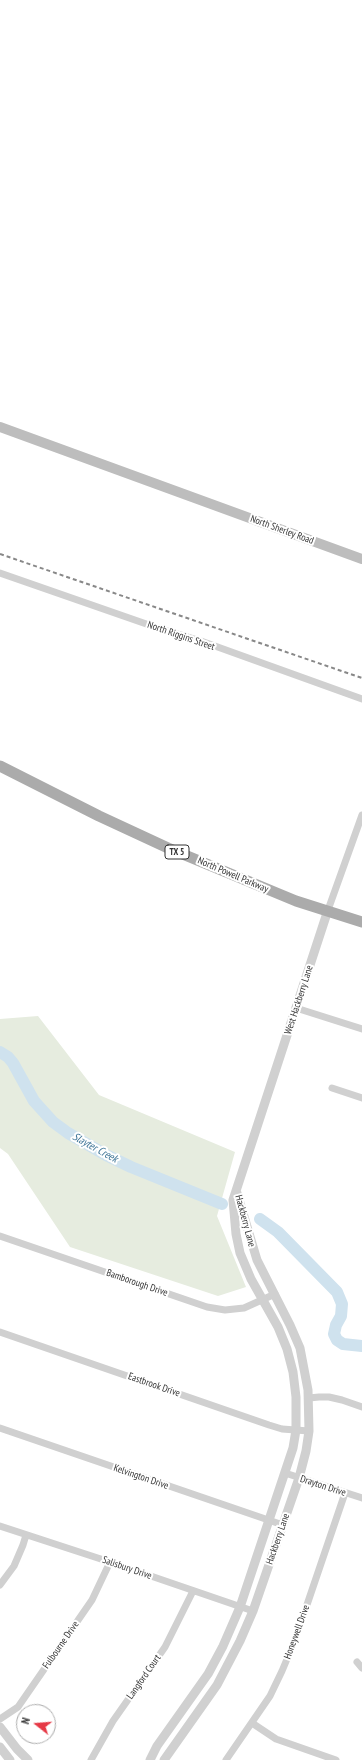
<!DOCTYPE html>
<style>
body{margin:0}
#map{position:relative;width:362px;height:1760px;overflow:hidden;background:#fff;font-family:"PT Sans Narrow",sans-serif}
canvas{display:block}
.north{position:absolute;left:16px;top:1704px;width:40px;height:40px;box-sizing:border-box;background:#fff;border:1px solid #adadad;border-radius:50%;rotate:287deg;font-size:11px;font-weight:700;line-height:16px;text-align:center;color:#333}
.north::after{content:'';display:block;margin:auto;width:14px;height:18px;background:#e63946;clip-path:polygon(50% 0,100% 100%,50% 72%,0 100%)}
</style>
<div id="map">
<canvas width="362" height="1760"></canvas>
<div class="north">N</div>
</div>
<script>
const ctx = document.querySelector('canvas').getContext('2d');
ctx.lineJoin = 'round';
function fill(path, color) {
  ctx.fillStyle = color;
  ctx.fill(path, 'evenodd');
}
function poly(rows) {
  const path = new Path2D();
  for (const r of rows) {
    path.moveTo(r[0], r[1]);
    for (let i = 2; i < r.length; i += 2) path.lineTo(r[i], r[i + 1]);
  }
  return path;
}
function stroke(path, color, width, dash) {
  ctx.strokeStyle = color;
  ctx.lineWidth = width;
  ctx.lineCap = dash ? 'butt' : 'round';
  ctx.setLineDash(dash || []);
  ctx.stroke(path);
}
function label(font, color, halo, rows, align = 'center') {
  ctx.font = font + ' "PT Sans Narrow",sans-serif';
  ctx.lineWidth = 4;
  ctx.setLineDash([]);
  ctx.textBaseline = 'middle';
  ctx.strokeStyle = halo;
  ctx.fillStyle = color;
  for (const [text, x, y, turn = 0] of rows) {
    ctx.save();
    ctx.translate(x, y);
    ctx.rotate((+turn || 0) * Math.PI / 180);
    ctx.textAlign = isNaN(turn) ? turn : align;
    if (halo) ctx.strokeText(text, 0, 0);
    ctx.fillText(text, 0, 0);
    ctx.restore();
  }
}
fill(poly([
 [38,1016,99,1095,235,1152,217,1216,246,1287,218,1296,70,1247,8,1154,0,1148,0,1019]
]), '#e6ecdf');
stroke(poly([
 [0,1052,8,1057,13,1063,34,1101,53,1122,68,1133,106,1155,131,1167,222,1204],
 [260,1219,278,1232,337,1292,342,1304,341,1316,336,1325,334,1334,337,1340,343,1344,362,1346]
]), '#cfe2ee', 12);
stroke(poly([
 [0,573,155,627,201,641,362,699],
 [328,910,362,815],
 [296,1008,362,1029],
 [332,1088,362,1098],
 [0,1236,207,1307,225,1310,244,1308,275,1294],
 [0,1332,269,1425,282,1429,309,1431],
 [309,1398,319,1397,329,1397,342,1400,362,1407],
 [0,1428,283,1525],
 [285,1473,362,1498],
 [0,1526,110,1562,253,1611],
 [0,1585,14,1566,23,1545,26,1535],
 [357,1662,362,1668],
 [0,1719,18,1707,92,1600,110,1562],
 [252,1723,276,1739,336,1760],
 [91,1760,113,1721,165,1647,193,1591],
 [226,1760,270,1696,282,1671,295,1640,345,1493]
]), '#d0d0d0', 7);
stroke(poly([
 [0,1727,17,1749,28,1760],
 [0,1747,10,1760],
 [150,1760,157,1746,208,1674,223,1646,240,1607,293,1448,296,1430,296,1397,293,1372,287,1349,278,1327,251,1279,240,1253,236,1234,233,1200,328,910],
 [164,1760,217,1685,240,1641,253,1611,299,1478,306,1451,309,1431,308,1390,300,1348,290,1325,257,1260,237,1193]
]), '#d0d0d0', 9);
stroke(poly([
 [0,427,362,559]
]), '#bdbdbd', 10);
stroke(poly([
 [0,766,99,816,168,848,296,901,362,922]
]), '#ababab', 11);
stroke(poly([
 [0,554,362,678]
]), '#888', 2, [4, 3]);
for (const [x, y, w] of [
 [177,852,24]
]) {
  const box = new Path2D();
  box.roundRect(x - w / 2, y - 7, w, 14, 3);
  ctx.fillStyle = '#fff';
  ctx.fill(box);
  stroke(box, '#333', 1);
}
label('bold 9px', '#333', null, [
 ["TX 5",177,852]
]);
label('10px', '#333', '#fff', [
 ["North Sherley Road",282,530,20],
 ["North Riggins Street",181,636,19],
 ["North Powell Parkway",233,875,23],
 ["West Hackberry Lane",299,1000,-72],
 ["Hackberry Lane",245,1221,75],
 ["Bamborough Drive",137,1283,19],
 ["Eastbrook Drive",154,1385,19],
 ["Kelvington Drive",141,1477,19],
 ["Drayton Drive",323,1486,18],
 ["Hackberry Lane",278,1539,-71],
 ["Salisbury Drive",127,1568,19],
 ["Honeywell Drive",297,1632,-70],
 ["Fulbourne Drive",61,1645,-55],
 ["Langford Court",144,1677,-55]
]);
label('italic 11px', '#3f7597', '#fff', [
 ["Slayter Creek",95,1148,29]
]);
</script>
